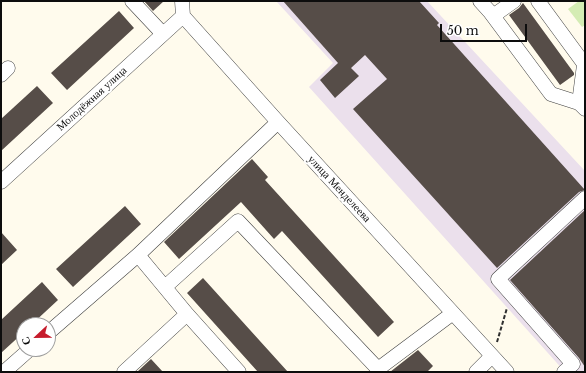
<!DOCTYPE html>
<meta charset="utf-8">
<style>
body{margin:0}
#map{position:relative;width:586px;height:373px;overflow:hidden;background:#fffbed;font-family:"Libre Baskerville",serif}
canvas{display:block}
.frame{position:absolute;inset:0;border:2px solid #0d0d0d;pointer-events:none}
.north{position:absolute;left:16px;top:317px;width:40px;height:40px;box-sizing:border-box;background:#fff;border:1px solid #9e9e9e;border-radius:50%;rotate:248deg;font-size:11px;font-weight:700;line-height:16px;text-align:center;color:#0d0d0d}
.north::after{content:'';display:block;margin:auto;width:14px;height:18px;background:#c61c2c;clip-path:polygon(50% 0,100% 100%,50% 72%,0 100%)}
.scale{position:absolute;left:440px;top:24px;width:87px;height:18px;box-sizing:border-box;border:2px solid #0d0d0d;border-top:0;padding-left:5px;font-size:12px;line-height:14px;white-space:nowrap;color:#0d0d0d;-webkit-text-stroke:3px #fff;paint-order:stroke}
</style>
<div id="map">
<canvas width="586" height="373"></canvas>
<div class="frame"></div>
<div class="north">С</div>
<div class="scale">50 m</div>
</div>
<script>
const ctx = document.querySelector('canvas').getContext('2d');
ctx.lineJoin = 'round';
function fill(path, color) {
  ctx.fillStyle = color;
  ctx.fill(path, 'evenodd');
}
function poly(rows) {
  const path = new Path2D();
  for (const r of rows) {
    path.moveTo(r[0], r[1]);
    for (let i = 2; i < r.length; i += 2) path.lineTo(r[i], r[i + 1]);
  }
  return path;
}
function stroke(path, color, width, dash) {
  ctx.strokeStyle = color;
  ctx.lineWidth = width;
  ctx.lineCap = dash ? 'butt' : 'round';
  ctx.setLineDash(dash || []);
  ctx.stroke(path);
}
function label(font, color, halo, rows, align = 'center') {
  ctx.font = font + ' "Libre Baskerville",serif';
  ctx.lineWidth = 4;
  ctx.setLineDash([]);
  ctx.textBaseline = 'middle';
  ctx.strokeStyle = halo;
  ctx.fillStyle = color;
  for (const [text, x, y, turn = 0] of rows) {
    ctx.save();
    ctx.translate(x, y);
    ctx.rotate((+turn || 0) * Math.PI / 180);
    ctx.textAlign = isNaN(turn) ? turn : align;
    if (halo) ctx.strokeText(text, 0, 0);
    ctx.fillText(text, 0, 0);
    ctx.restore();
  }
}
fill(poly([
 [276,1,427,1,585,171,585,372,565,372,309,87,333,63]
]), '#ebe0ec');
fill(poly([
 [579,1,585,1,585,25,582,27,568,9]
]), '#d4ecb4');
fill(poly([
 [144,1,164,1,153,11],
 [283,1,419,1,439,23,437,25,585,190,579,192,497,268,353,109,387,79,365,55,351,68,359,76,335,98,320,80,338,63],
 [523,3,574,73,574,75,560,85,509,15,519,8],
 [119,11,134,28,67,90,51,73],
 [37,86,53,103,1,151,1,119],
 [252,159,268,177,265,180,394,322,378,337,282,231,274,239,241,202,179,259,164,242],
 [125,206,141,224,73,287,56,269],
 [585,210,585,367,579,358,510,280],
 [1,232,17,250,1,265],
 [203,278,288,372,258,372,187,293],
 [42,282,58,300,31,325,24,325,24,332,1,353,1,320],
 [418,350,433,366,427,372,390,372],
 [151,359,163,372,137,372]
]), '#564d48');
const minor = poly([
 [132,1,163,34],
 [182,1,183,16,278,122,507,372],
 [480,1,490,12,551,94,579,103,585,109],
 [538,1,585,65],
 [493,16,514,1],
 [1,75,8,68],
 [579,103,584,65],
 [1,182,183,16],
 [138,255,187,314,239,372],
 [165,287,238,221,378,369,453,313],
 [48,333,138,255,278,122],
 [4,372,30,349],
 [124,372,187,314],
 [476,372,492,356],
 [564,372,573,364,498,279,585,198]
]);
stroke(minor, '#404040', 15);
stroke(poly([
 [497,342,507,308]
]), '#2f2f2f', 2, [4, 2]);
stroke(minor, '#fff', 14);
label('11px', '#0d0d0d', '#fff', [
 ["Молодёжная улица",92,99,-42],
 ["улица Менделеева",339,189,47]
]);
</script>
